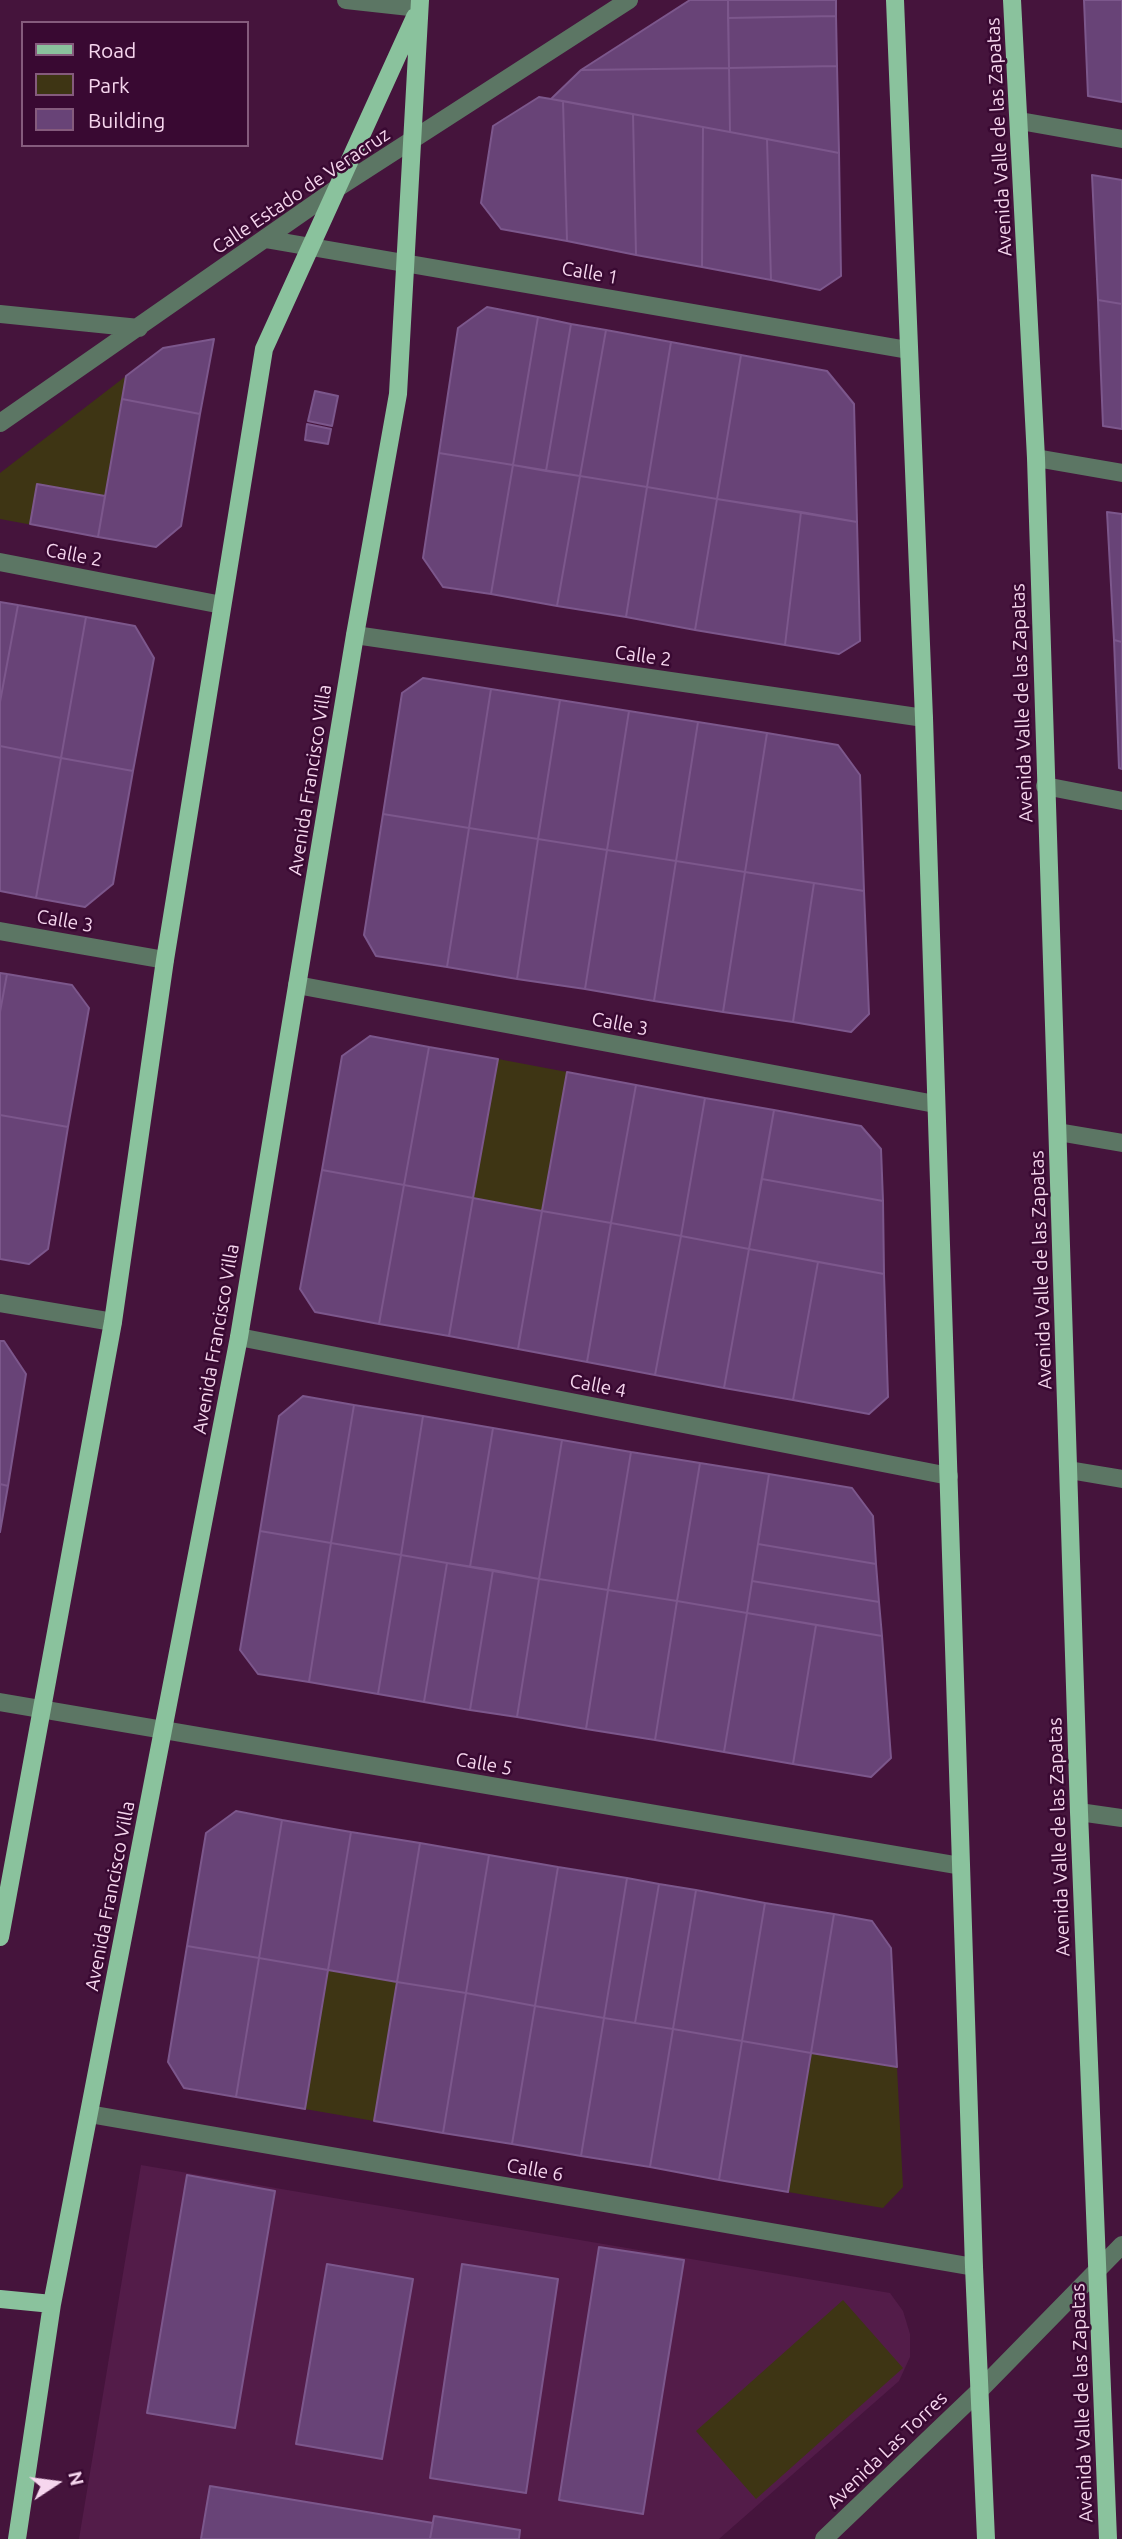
<!DOCTYPE html>
<style>
body{margin:0}
#map{position:relative;width:1122px;height:2539px;overflow:hidden;background:#45143c;font-family:Ubuntu,sans-serif}
canvas{display:block}
.legend{position:absolute;left:21px;top:21px;width:228px;height:126px;box-sizing:border-box;background:#390932;border:2px solid #855b7d;margin:0;padding:9px 12px;list-style:none;font-size:21px;color:#f6d6ee}
.legend li{display:flex;align-items:center;gap:14px;height:35px}
.legend b{width:35px;border:2px solid #855b7d}
.north{position:absolute;left:21px;top:2448px;width:70px;height:70px;-webkit-text-stroke:5px #390932;paint-order:stroke;rotate:77deg;font-size:19px;font-weight:700;line-height:28px;text-align:center;color:#f6d6ee}
.north::after{content:'';display:block;margin:auto;width:24px;height:32px;background:#f6d6ee;clip-path:polygon(50% 0,100% 100%,50% 72%,0 100%)}
</style>
<div id="map">
<canvas width="1122" height="2539"></canvas>
<ul class="legend">
<li><b style="height:9px;background:#8ac29d"></b>Road</li>
<li><b style="height:19px;background:#3e3514"></b>Park</li>
<li><b style="height:19px;background:#684377"></b>Building</li>
</ul>
<div class="north">N</div>
</div>
<script>
const ctx = document.querySelector('canvas').getContext('2d');
ctx.lineJoin = 'round';
function fill(path, color) {
  ctx.fillStyle = color;
  ctx.fill(path, 'evenodd');
}
function poly(rows) {
  const path = new Path2D();
  for (const r of rows) {
    path.moveTo(r[0], r[1]);
    for (let i = 2; i < r.length; i += 2) path.lineTo(r[i], r[i + 1]);
  }
  return path;
}
function stroke(path, color, width, dash) {
  ctx.strokeStyle = color;
  ctx.lineWidth = width;
  ctx.lineCap = dash ? 'butt' : 'round';
  ctx.setLineDash(dash || []);
  ctx.stroke(path);
}
function label(font, color, halo, rows, align = 'center') {
  ctx.font = font + ' Ubuntu,sans-serif';
  ctx.lineWidth = 5;
  ctx.setLineDash([]);
  ctx.textBaseline = 'middle';
  ctx.strokeStyle = halo;
  ctx.fillStyle = color;
  for (const [text, x, y, turn = 0] of rows) {
    ctx.save();
    ctx.translate(x, y);
    ctx.rotate((+turn || 0) * Math.PI / 180);
    ctx.textAlign = isNaN(turn) ? turn : align;
    if (halo) ctx.strokeText(text, 0, 0);
    ctx.fillText(text, 0, 0);
    ctx.restore();
  }
}
fill(poly([
 [141,2165,890,2293,903,2311,910,2334,910,2357,899,2381,719,2539,79,2539]
]), '#531c49');
fill(poly([
 [126,376,98,537,0,519,0,473],
 [498,1059,567,1072,542,1211,473,1198],
 [328,1970,397,1982,374,2121,305,2109],
 [811,2053,897,2067,903,2187,883,2208,788,2192],
 [843,2300,903,2368,756,2499,696,2431]
]), '#3e3514');
const building = poly([
 [690,0,728,0,729,68,581,70,690,0],
 [728,0,836,0,836,16,728,18,728,0],
 [1084,0,1122,0,1122,102,1088,96,1084,0],
 [836,16,837,66,729,68,728,18,836,16],
 [837,66,839,153,730,132,729,68,837,66],
 [729,68,730,132,551,99,581,70,729,68],
 [539,97,563,101,567,241,501,229,481,203,493,126,539,97],
 [563,101,633,114,636,255,567,241,563,101],
 [633,114,703,127,702,267,636,255,633,114],
 [703,127,767,139,771,280,702,267,703,127],
 [767,139,839,153,841,276,820,290,771,280,767,139],
 [1092,175,1122,180,1122,304,1098,300,1092,175],
 [1098,300,1122,304,1122,429,1103,426,1098,300],
 [487,307,538,317,513,465,439,453,458,328,487,307],
 [538,317,571,324,546,471,513,465,538,317],
 [571,324,606,330,580,476,546,471,571,324],
 [606,330,671,342,647,487,580,476,606,330],
 [214,339,200,414,122,399,126,376,163,348,214,339],
 [671,342,741,355,717,499,647,487,671,342],
 [741,355,827,371,854,404,857,522,717,499,741,355],
 [315,391,338,396,332,426,308,421,315,391],
 [122,399,200,414,181,526,156,547,98,537,122,399],
 [307,424,331,429,328,444,305,440,307,424],
 [439,453,513,465,491,594,443,587,423,558,439,453],
 [513,465,580,476,557,606,491,594,513,465],
 [580,476,647,487,626,617,557,606,580,476],
 [37,484,105,496,98,537,30,524,37,484],
 [647,487,717,499,695,630,626,617,647,487],
 [717,499,801,512,785,645,695,630,717,499],
 [801,512,857,522,860,641,839,654,785,645,801,512],
 [1107,512,1122,514,1122,642,1114,640,1107,512],
 [0,602,18,605,0,702,0,602],
 [18,605,86,617,61,758,0,746,0,702,18,605],
 [86,617,135,626,154,658,133,771,61,758,86,617],
 [1114,640,1122,642,1122,769,1119,768,1114,640],
 [423,678,491,689,469,828,383,814,402,693,423,678],
 [491,689,560,700,538,839,469,828,491,689],
 [560,700,629,711,607,850,538,839,560,700],
 [629,711,698,722,676,861,607,850,629,711],
 [698,722,767,733,745,872,676,861,698,722],
 [767,733,838,745,860,775,864,891,745,872,767,733],
 [0,746,61,758,36,898,0,891,0,746],
 [61,758,133,771,113,884,85,907,36,898,61,758],
 [383,814,469,828,447,967,376,956,364,935,383,814],
 [469,828,538,839,517,979,447,967,469,828],
 [538,839,607,850,585,989,517,979,538,839],
 [607,850,676,861,654,1001,585,989,607,850],
 [676,861,745,872,723,1012,654,1001,676,861],
 [745,872,814,883,793,1022,723,1012,745,872],
 [814,883,864,891,869,1014,851,1032,793,1022,814,883],
 [0,973,7,974,0,1012,0,973],
 [7,974,72,985,89,1008,68,1127,0,1115,0,1012,7,974],
 [370,1036,429,1047,404,1185,322,1170,342,1056,370,1036],
 [429,1047,498,1059,473,1198,404,1185,429,1047],
 [567,1072,636,1085,611,1223,542,1211,567,1072],
 [636,1085,705,1098,681,1236,611,1223,636,1085],
 [705,1098,774,1110,749,1249,681,1236,705,1098],
 [774,1110,861,1126,881,1149,883,1201,762,1179,774,1110],
 [0,1115,68,1127,48,1249,29,1264,0,1259,0,1115],
 [322,1170,404,1185,379,1324,315,1312,300,1289,322,1170],
 [762,1179,883,1201,884,1274,749,1249,762,1179],
 [404,1185,473,1198,449,1336,379,1324,404,1185],
 [473,1198,542,1211,518,1349,449,1336,473,1198],
 [542,1211,611,1223,587,1362,518,1349,542,1211],
 [611,1223,681,1236,655,1375,587,1362,611,1223],
 [681,1236,749,1249,724,1388,655,1375,681,1236],
 [749,1249,818,1262,793,1400,724,1388,749,1249],
 [818,1262,884,1274,888,1397,869,1414,793,1400,818,1262],
 [0,1341,4,1341,26,1374,8,1486,0,1484,0,1341],
 [303,1396,354,1405,331,1543,260,1531,279,1416,303,1396],
 [354,1405,423,1416,401,1555,331,1543,354,1405],
 [423,1416,493,1428,470,1567,401,1555,423,1416],
 [493,1428,562,1440,539,1579,470,1567,493,1428],
 [562,1440,631,1452,608,1590,539,1579,562,1440],
 [631,1452,700,1463,677,1601,608,1590,631,1452],
 [700,1463,769,1474,747,1613,677,1601,700,1463],
 [769,1474,852,1488,873,1516,876,1564,758,1544,769,1474],
 [0,1484,8,1486,0,1532,0,1484],
 [260,1531,331,1543,309,1682,258,1674,240,1650,260,1531],
 [331,1543,401,1555,378,1694,309,1682,331,1543],
 [758,1544,876,1564,879,1602,752,1581,758,1544],
 [401,1555,447,1563,424,1702,378,1694,401,1555],
 [447,1563,493,1570,470,1710,424,1702,447,1563],
 [493,1570,539,1579,517,1717,470,1710,493,1570],
 [539,1579,608,1590,586,1729,517,1717,539,1579],
 [752,1581,879,1602,882,1636,747,1613,752,1581],
 [608,1590,677,1601,655,1740,586,1729,608,1590],
 [677,1601,747,1613,724,1752,655,1740,677,1601],
 [747,1613,816,1625,793,1764,724,1752,747,1613],
 [816,1625,882,1636,891,1758,871,1777,793,1764,816,1625],
 [236,1811,282,1820,259,1958,187,1946,206,1833,236,1811],
 [282,1820,351,1832,328,1970,259,1958,282,1820],
 [351,1832,420,1843,397,1982,328,1970,351,1832],
 [420,1843,489,1855,466,1993,397,1982,420,1843],
 [489,1855,558,1867,535,2006,466,1993,489,1855],
 [558,1867,627,1878,604,2018,535,2006,558,1867],
 [627,1878,659,1884,635,2023,604,2018,627,1878],
 [659,1884,696,1890,673,2029,635,2023,659,1884],
 [696,1890,765,1903,742,2041,673,2029,696,1890],
 [765,1903,834,1914,811,2053,742,2041,765,1903],
 [834,1914,872,1921,891,1948,897,2067,811,2053,834,1914],
 [187,1946,259,1958,236,2097,184,2088,168,2062,187,1946],
 [259,1958,328,1970,305,2109,236,2097,259,1958],
 [397,1982,466,1993,443,2133,374,2121,397,1982],
 [466,1993,535,2006,512,2144,443,2133,466,1993],
 [535,2006,604,2018,581,2156,512,2144,535,2006],
 [604,2018,673,2029,650,2167,581,2156,604,2018],
 [673,2029,742,2041,719,2180,650,2167,673,2029],
 [742,2041,811,2053,788,2192,719,2180,742,2041],
 [187,2175,275,2191,235,2428,147,2413,187,2175],
 [599,2247,684,2260,643,2514,559,2500,599,2247],
 [327,2264,413,2279,382,2459,296,2444,327,2264],
 [462,2264,558,2279,526,2493,430,2478,462,2264],
 [210,2486,433,2523,430,2539,201,2539,210,2486],
 [434,2516,520,2530,519,2539,430,2539,434,2516]
]);
fill(building, '#684377');
stroke(building, '#7c578c', 2);
stroke(poly([
 [346,0,419,8],
 [1020,121,1122,139],
 [265,239,908,350],
 [0,314,139,328],
 [0,423,336,189,629,0],
 [1036,458,1122,473],
 [0,562,222,605],
 [355,635,924,718],
 [1045,786,1122,801],
 [0,931,165,960],
 [297,985,935,1104],
 [1058,1132,1122,1143],
 [0,1303,113,1322],
 [239,1337,949,1476],
 [1069,1470,1122,1479],
 [0,1702,961,1866],
 [1079,1812,1122,1818],
 [89,2114,974,2267],
 [824,2539,979,2391,1122,2245]
]), '#5c7664', 18);
stroke(poly([
 [895,0,924,718,974,2267,986,2539],
 [1012,0,1036,458,1079,1812,1108,2539],
 [0,1937,113,1322,165,960,264,349,415,17],
 [0,2299,52,2304],
 [17,2539,52,2304,239,1337,355,635,398,394,420,0]
]), '#8ac29d', 18);
label('19px', '#f6d6ee', '#390932', [
 ["Avenida Valle de las Zapatas",999,137,-93],
 ["Calle Estado de Veracruz",301,191,-34],
 ["Calle 1",590,273,10],
 ["Calle 2",74,555,11],
 ["Calle 2",643,656,8],
 ["Avenida Valle de las Zapatas",1022,703,-92],
 ["Avenida Francisco Villa",310,780,-81],
 ["Calle 3",65,921,10],
 ["Calle 3",620,1024,11],
 ["Avenida Valle de las Zapatas",1041,1270,-92],
 ["Avenida Francisco Villa",216,1339,-80],
 ["Calle 4",598,1386,11],
 ["Calle 5",484,1764,10],
 ["Avenida Valle de las Zapatas",1059,1837,-92],
 ["Avenida Francisco Villa",110,1896,-79],
 ["Calle 6",535,2170,10],
 ["Avenida Valle de las Zapatas",1082,2403,-92],
 ["Avenida Las Torres",887,2450,-44]
]);
</script>
